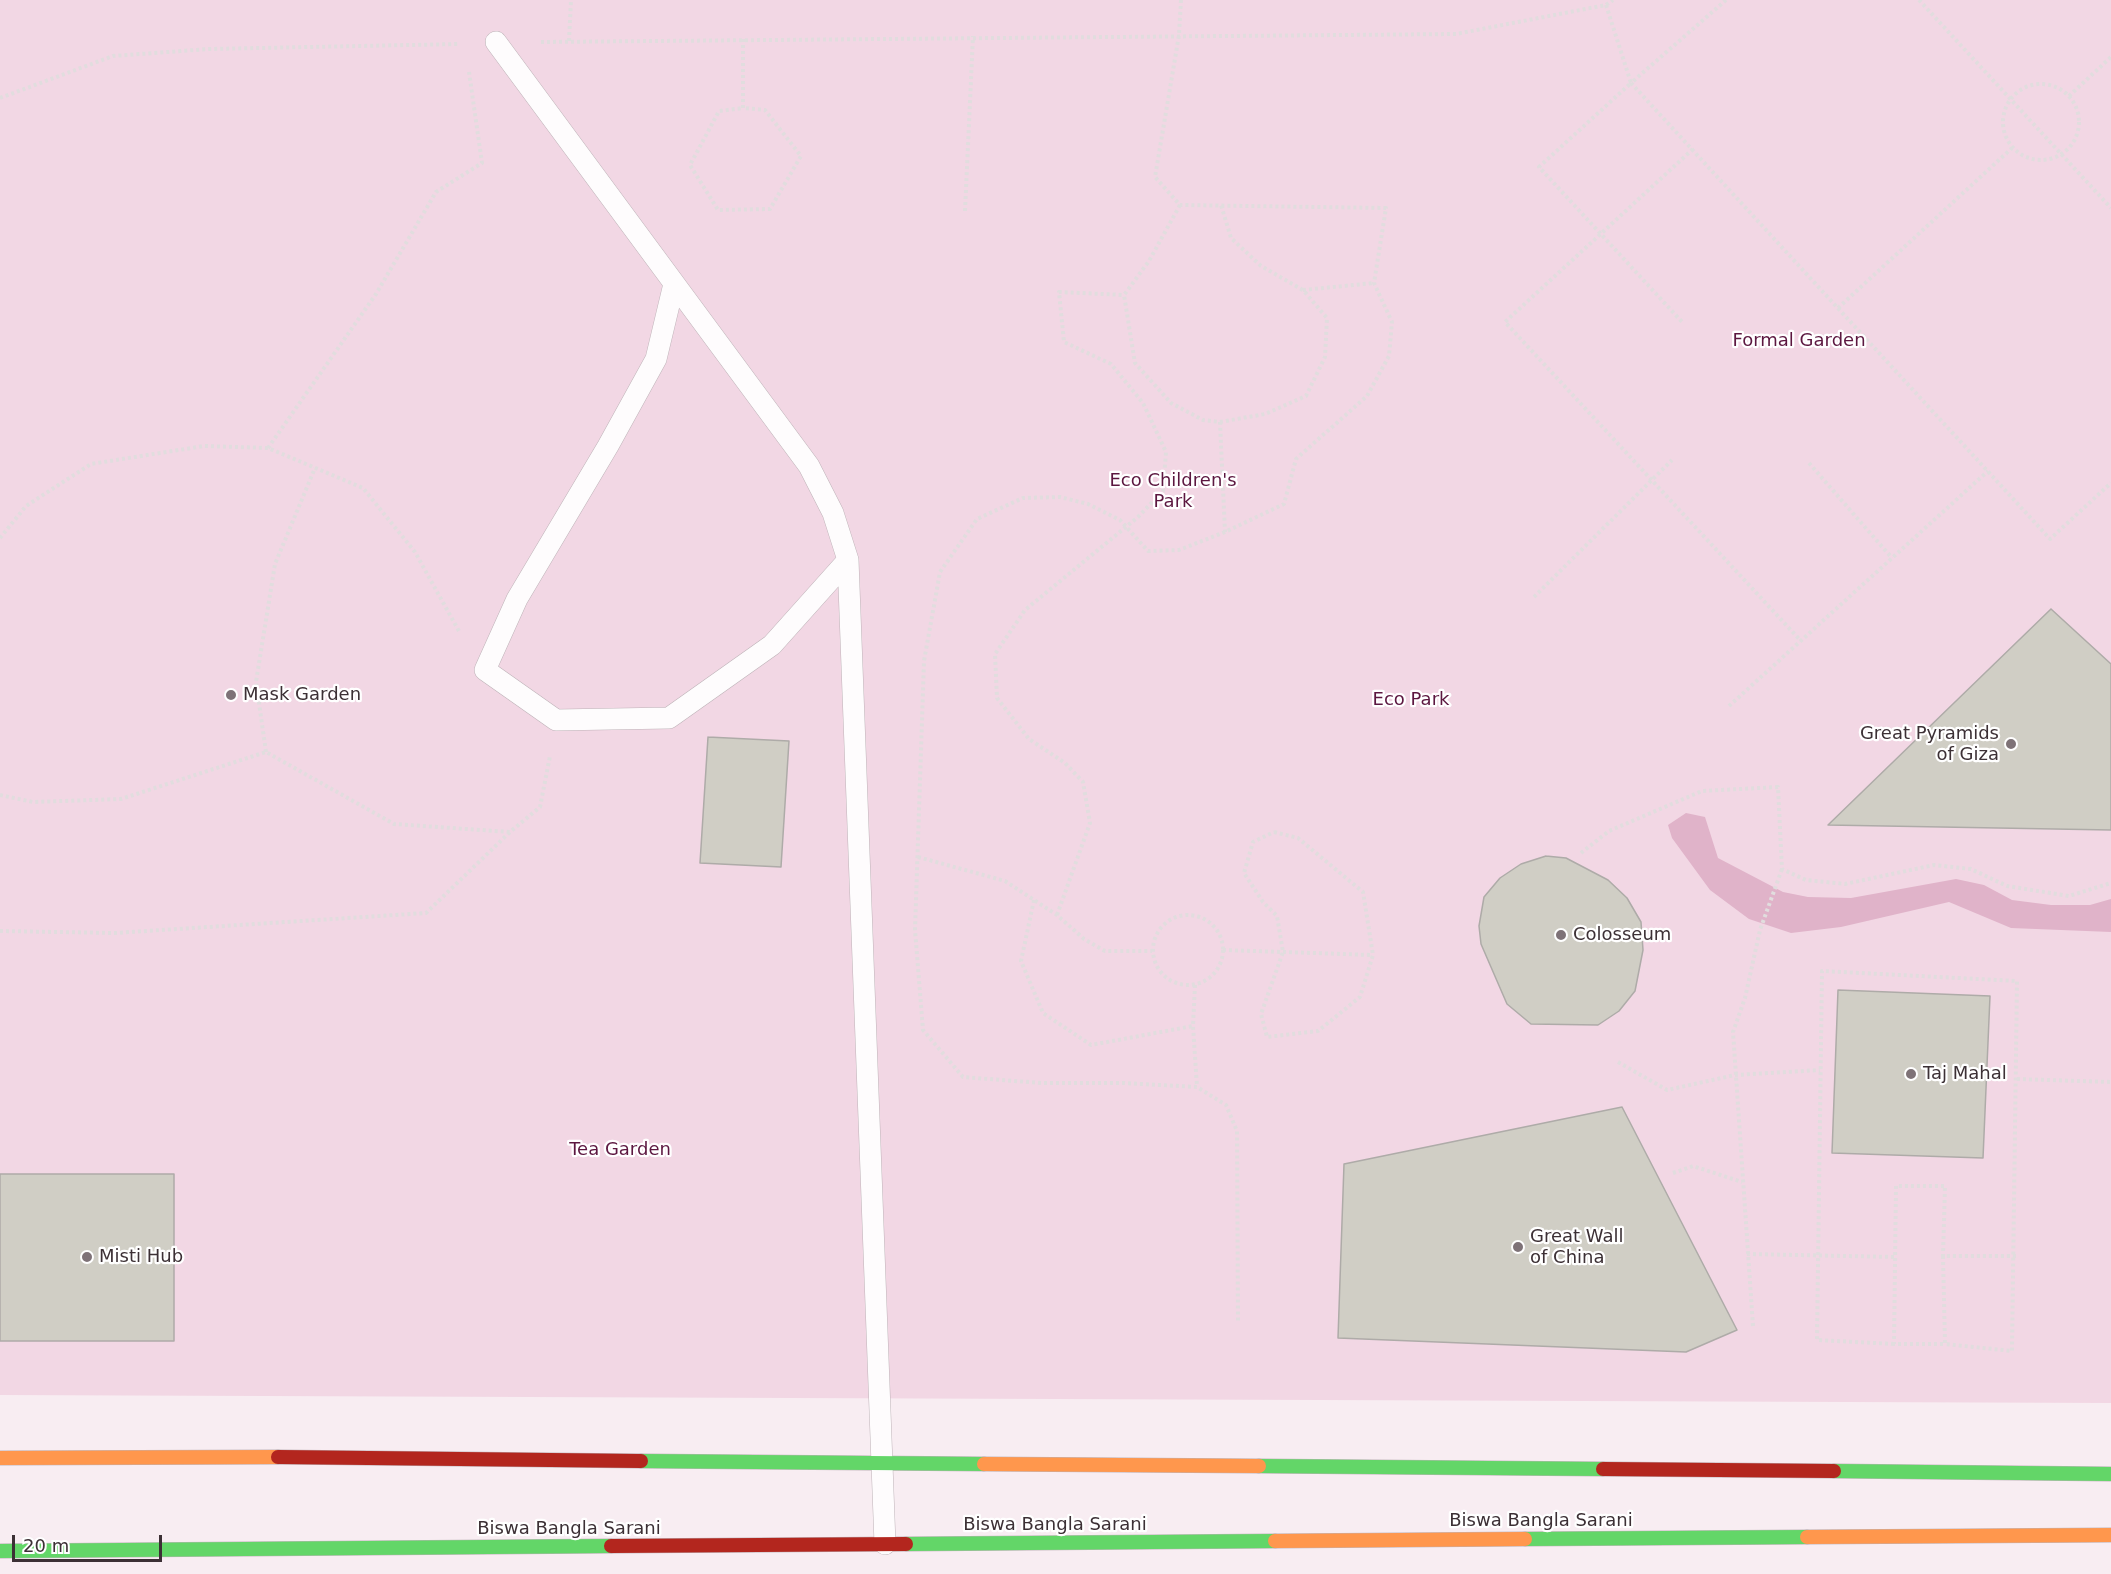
<!DOCTYPE html>
<style>
body{margin:0}
#map{position:relative;width:2111px;height:1574px;overflow:hidden;background:#f8edf2;font-family:"DejaVu Sans",sans-serif}
canvas{display:block}
.scale{position:absolute;left:12px;top:1535px;width:150px;height:27px;box-sizing:border-box;border:3px solid #3c3035;border-top:0;padding-left:8px;font-size:18px;line-height:21px;white-space:nowrap;color:#3c3035;-webkit-text-stroke:4px #fff;paint-order:stroke}
</style>
<div id="map">
<canvas width="2111" height="1574"></canvas>
<div class="scale">20 m</div>
</div>
<script>
const ctx = document.querySelector('canvas').getContext('2d');
ctx.lineJoin = 'round';
function fill(path, color) {
  ctx.fillStyle = color;
  ctx.fill(path, 'evenodd');
}
function poly(rows) {
  const path = new Path2D();
  for (const r of rows) {
    if (r.length === 3) {
      path.moveTo(r[0] + r[2], r[1]);
      path.arc(r[0], r[1], r[2], 0, 2 * Math.PI);
      continue;
    }
    path.moveTo(r[0], r[1]);
    for (let i = 2; i < r.length; i += 2) path.lineTo(r[i], r[i + 1]);
  }
  return path;
}
function stroke(path, color, width, dash) {
  ctx.strokeStyle = color;
  ctx.lineWidth = width;
  ctx.lineCap = dash ? 'butt' : 'round';
  ctx.setLineDash(dash || []);
  ctx.stroke(path);
}
function label(font, color, halo, rows, align = 'center') {
  ctx.font = font + ' "DejaVu Sans",sans-serif';
  ctx.lineWidth = 4.5;
  ctx.setLineDash([]);
  ctx.textBaseline = 'middle';
  ctx.strokeStyle = halo;
  ctx.fillStyle = color;
  for (const [text, x, y, turn = 0] of rows) {
    ctx.save();
    ctx.translate(x, y);
    ctx.rotate((+turn || 0) * Math.PI / 180);
    ctx.textAlign = isNaN(turn) ? turn : align;
    if (halo) ctx.strokeText(text, 0, 0);
    ctx.fillText(text, 0, 0);
    ctx.restore();
  }
}
fill(poly([
 [0,0,2111,0,2111,1403,0,1395]
]), '#f2d7e4');
fill(poly([
 [1686,813,1705,817,1718,858,1783,892,1808,897,1851,898,1956,879,1984,885,2012,900,2051,905,2090,905,2111,899,2111,932,2011,928,1949,902,1841,927,1791,933,1749,919,1710,890,1672,838,1668,825]
]), '#e0b3c9');
const building = poly([
 [2051,609,2111,664,2111,830,1828,825,2051,609],
 [708,737,789,741,781,867,700,863,708,737],
 [1546,856,1566,858,1608,880,1627,898,1641,922,1643,950,1635,991,1619,1011,1598,1025,1531,1024,1507,1004,1481,944,1479,926,1484,897,1500,878,1521,864,1546,856],
 [1838,990,1990,996,1983,1158,1832,1153,1838,990],
 [1622,1107,1737,1330,1686,1352,1338,1338,1344,1164,1622,1107],
 [0,1174,174,1174,174,1341,0,1341,0,1174]
]);
fill(building, '#d0cec5');
stroke(building, '#aeaba8', 1.5);
const lane = poly([
 [496,42,809,466,833,513,848,560,885,1544],
 [674,284,656,359,608,446,517,599,485,670,556,720,669,718,772,645,848,560]
]);
const fast = poly([
 [641,1461,984,1464],
 [1259,1466,1603,1469],
 [1834,1471,2111,1474],
 [1525,1539,1807,1537],
 [906,1544,1275,1541],
 [0,1551,611,1546]
]);
const slow = poly([
 [0,1458,278,1457],
 [984,1464,1259,1466],
 [1807,1537,2111,1535],
 [1275,1541,1525,1539]
]);
const jam = poly([
 [278,1457,641,1461],
 [1603,1469,1834,1471],
 [611,1546,906,1544]
]);
stroke(lane, '#beb3b8', 22);
stroke(fast, '#beb3b8', 15);
stroke(slow, '#beb3b8', 15);
stroke(jam, '#beb3b8', 15);
stroke(poly([
 [1181,0,1179,35,1155,177,1180,205,1386,208,1374,283,1392,322,1389,356,1367,396,1296,459,1284,504,1225,532,1179,550,1148,551,1120,520,1088,504,1060,497,1023,498,977,519,940,572,924,661,915,930,923,1030,963,1077,1041,1083,1123,1083,1197,1087,1226,1105,1237,1131,1238,1321],
 [1726,0,1631,83,2050,539,2111,483],
 [1919,0,2111,208],
 [1606,5,1631,83,1539,167,1683,323],
 [743,39,743,108,765,110,801,156,770,209,718,210,690,165,719,111,743,108],
 [569,41,571,0],
 [541,42,1456,34,1606,5,1613,0],
 [2041,122,38],
 [2069,96,2111,57],
 [0,98,113,56,209,49,459,44],
 [1693,149,1505,322,1801,641],
 [1180,205,1149,261,1124,295,1135,363,1171,403,1203,420,1220,422,1225,532],
 [965,211,973,36],
 [1303,290,1374,283],
 [1838,308,2012,148],
 [1220,422,1265,414,1306,396,1325,357,1327,318,1303,290,1261,266,1231,238,1221,205],
 [268,448,376,294,436,192,482,163,469,72],
 [1809,463,1892,558],
 [0,538,26,506,91,464,204,446,268,448,363,488,415,552,460,633],
 [1534,597,1672,460],
 [1729,706,1988,471],
 [266,752,256,682,275,564,315,468],
 [0,795,33,802,121,799,266,752,394,824,510,832,540,807,550,756],
 [1274,832,1298,838,1363,892,1373,955,1360,997,1318,1031,1267,1037,1261,1014,1283,952,1277,916,1263,902,1244,873,1253,842,1274,832],
 [1581,853,1609,831,1702,791,1778,787,1782,869,1806,880,1845,884,1934,865,1971,869,2007,886,2069,896,2111,883],
 [918,857,1005,881,1057,915,1084,939,1105,951,1152,951],
 [1034,900,1021,961,1043,1013,1091,1045,1193,1026],
 [1057,915,1090,823,1083,782,1065,763,1029,739,997,698,995,654,1025,610,1138,517,1163,491,1166,452,1143,403,1111,364,1064,342,1059,292,1124,295],
 [1188,950,35],
 [0,931,115,933,426,913,510,832],
 [1223,950,1372,955],
 [1195,985,1193,1026,1197,1087],
 [1618,1062,1667,1090,1735,1075,1820,1070],
 [2017,1079,2111,1082],
 [1673,1173,1693,1166,1742,1182],
 [1747,1254,1895,1257],
 [1943,1256,1945,1344,1894,1344,1896,1186,1945,1186,1943,1256,2016,1256],
 [1753,1326,1733,1032,1745,998,1760,930,1782,869],
 [1894,1344,1817,1340,1822,971,2017,981,2012,1351,1945,1344]
]), '#e1ddde', 4, [3, 3]);
stroke(lane, '#fefcfd', 21);
stroke(fast, '#63d668', 14);
stroke(slow, '#ff974d', 14);
stroke(jam, '#b3261e', 14);
for (const [x, y, r, color] of [
 [231,695,6,"#7e7277"],
 [2011,744,6,"#7e7277"],
 [1561,935,6,"#7e7277"],
 [1911,1074,6,"#7e7277"],
 [1518,1247,6,"#7e7277"],
 [87,1257,6,"#7e7277"]
]) {
  const dot = new Path2D();
  dot.arc(x, y, r, 0, 2 * Math.PI);
  ctx.fillStyle = color;
  ctx.fill(dot);
  stroke(dot, '#fff', 2);
}
label('18px', '#5c1740', '#fff', [
 ["Formal Garden",1799,341],
 ["Eco Children's",1173,481],
 ["Park",1173,502],
 ["Eco Park",1411,700],
 ["Tea Garden",620,1150]
]);
label('18px', '#3c3035', '#fff', [
 ["Mask Garden",243,695],
 ["Great Pyramids",1999,734,"right"],
 ["of Giza",1999,755,"right"],
 ["Colosseum",1573,935],
 ["Taj Mahal",1923,1074],
 ["Great Wall",1530,1237],
 ["of China",1530,1258],
 ["Misti Hub",99,1257]
], 'left');
label('18px', '#3c3035', '#fff', [
 ["Biswa Bangla Sarani",1541,1521],
 ["Biswa Bangla Sarani",1055,1525],
 ["Biswa Bangla Sarani",569,1529]
]);
</script>
